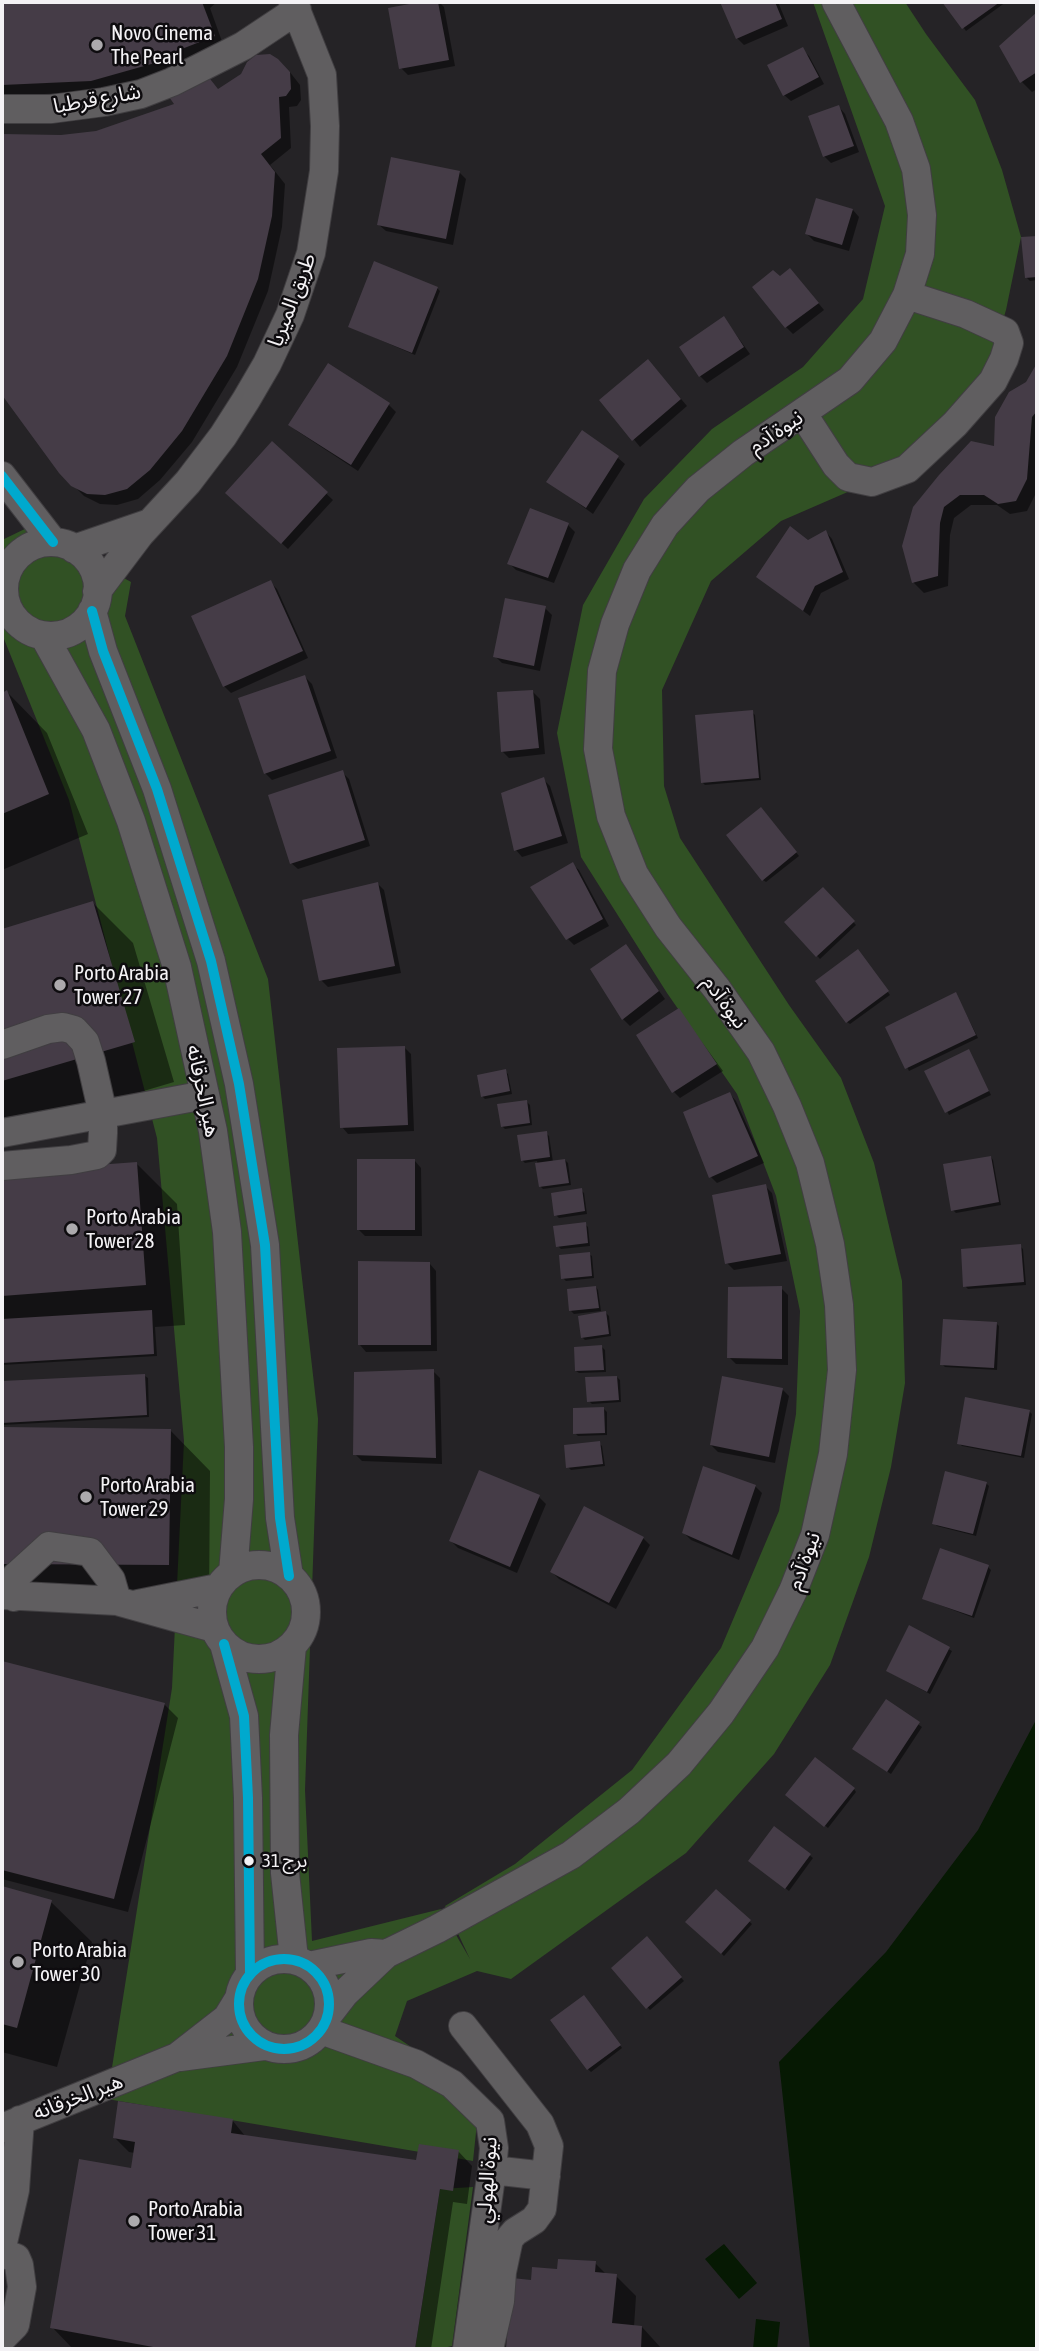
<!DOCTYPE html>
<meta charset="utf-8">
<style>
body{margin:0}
#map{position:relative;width:1039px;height:2351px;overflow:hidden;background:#252326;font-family:"Asap Condensed",sans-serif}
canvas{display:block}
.frame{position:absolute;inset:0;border:4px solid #f4f2f5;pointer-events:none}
</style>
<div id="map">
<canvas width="1039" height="2351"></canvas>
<div class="frame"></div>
</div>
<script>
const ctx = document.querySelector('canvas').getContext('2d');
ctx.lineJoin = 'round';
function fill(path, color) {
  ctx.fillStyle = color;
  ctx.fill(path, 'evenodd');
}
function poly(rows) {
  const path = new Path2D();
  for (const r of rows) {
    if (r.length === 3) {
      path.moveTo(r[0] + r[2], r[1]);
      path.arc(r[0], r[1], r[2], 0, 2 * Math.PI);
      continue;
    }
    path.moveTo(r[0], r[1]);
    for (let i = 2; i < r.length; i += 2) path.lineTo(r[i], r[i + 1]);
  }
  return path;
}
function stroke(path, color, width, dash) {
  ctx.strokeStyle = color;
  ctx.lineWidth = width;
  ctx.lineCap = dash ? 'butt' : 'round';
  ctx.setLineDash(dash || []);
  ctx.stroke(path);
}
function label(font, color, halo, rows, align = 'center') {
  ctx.font = font + ' "Asap Condensed","Noto Sans Arabic",sans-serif';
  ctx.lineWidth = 5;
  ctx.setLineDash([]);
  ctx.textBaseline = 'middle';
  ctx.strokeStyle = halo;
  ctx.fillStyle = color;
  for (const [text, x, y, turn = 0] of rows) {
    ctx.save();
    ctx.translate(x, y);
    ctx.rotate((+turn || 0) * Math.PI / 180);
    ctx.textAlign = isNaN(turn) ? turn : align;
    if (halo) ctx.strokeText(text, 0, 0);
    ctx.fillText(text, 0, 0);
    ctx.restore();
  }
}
fill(poly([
 [813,2,905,2,926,34,975,100,1002,170,1021,237,1006,310,985,379,927,451,850,491,781,521,711,581,662,690,664,786,680,838,789,1005,841,1078,874,1163,902,1281,905,1383,891,1467,869,1557,830,1665,774,1754,686,1853,511,1979,477,1971,407,2001,395,2036,480,2094,473,2161,107,2099,172,1688,184,1441,157,1138,69,800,2,634,2,540,31,526,131,582,125,616,268,979,318,1419,305,1790,312,1941,441,1909,470,1959,445,1906,515,1864,632,1770,721,1648,779,1511,796,1414,800,1311,776,1196,737,1094,667,993,581,857,557,733,583,605,644,499,712,429,803,367,863,299,885,206],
 [473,2187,452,2346,439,2349,415,2349,440,2189]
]), '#315124');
fill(poly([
 [1037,1718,1037,2349,810,2349,779,2062,886,1952,978,1830],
 [724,2244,757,2283,739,2299,705,2259],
 [756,2319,780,2322,777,2349,753,2349]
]), '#061903');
fill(poly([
 [2,2,217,2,210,8,224,47,178,70,102,91,6,96,2,92],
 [430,2,439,2,444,7,455,66,408,75,401,68,390,9],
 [722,2,778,2,788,26,744,45,737,38],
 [945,2,1006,2,966,31],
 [1037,14,1037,89,1032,92,1021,81,1001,46],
 [802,49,809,56,824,84,791,101,784,95],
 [289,71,300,85,301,100,297,106,289,107,291,148,270,165,285,184,282,227,268,291,237,367,192,442,160,480,138,499,117,505,100,504,84,496,60,472,2,392,2,136,61,137,97,132,219,91],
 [839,107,845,114,859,152,831,163,824,156],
 [459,172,466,179,453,245,386,231,379,225],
 [853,210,859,217,849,251,814,241,807,234],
 [1037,237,1037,280,1030,281,1027,278,1023,239],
 [797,277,824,310,793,334,786,327,780,279],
 [437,288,440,291,415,355,350,327],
 [724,318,750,354,707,383,700,376],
 [328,365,389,405,396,412,358,471,297,431,291,425],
 [1037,367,1037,491,1027,511,1010,514,997,505,971,505,954,518,950,535,948,586,924,593,914,583,904,546,995,448],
 [655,368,687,406,640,447,602,400],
 [273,444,333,500,288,549,228,493],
 [618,458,625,464,593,514,549,482],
 [568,525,575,532,554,583,516,570,509,563],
 [826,532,832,539,849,579,821,593,810,616,758,577,807,542],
 [270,582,277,589,308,658,231,693,224,686],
 [545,608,552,615,540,671,502,663,495,656],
 [305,677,312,684,337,758,272,780,265,773],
 [7,692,47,733,88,834,2,870,2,694],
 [533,692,540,699,545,754,509,758,502,751],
 [752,712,755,715,761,780,705,785,702,782],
 [342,772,349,779,370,846,298,869,291,863],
 [543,779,550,786,568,843,522,857,516,850],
 [764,812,799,856,766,882,763,880],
 [572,864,579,870,609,926,574,945,567,938],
 [377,883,384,890,401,973,328,987,321,980],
 [823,889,856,925,820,959,786,922],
 [93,903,133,943,174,1082,2,1133,2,930],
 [626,946,665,999,630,1026,623,1019,592,970],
 [861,955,890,995,850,1024,847,1022],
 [956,994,978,1038,909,1071,887,1027],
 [679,1011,723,1071,680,1098,674,1092],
 [404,1047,411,1054,414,1131,348,1134,342,1127],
 [969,1051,991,1095,949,1115,927,1072],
 [505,1071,508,1074,512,1094,485,1099,482,1096],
 [730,1094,736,1101,764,1163,717,1183,711,1177],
 [527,1102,530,1105,532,1125,505,1129,502,1126],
 [546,1133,549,1136,553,1162,565,1160,568,1163,571,1185,543,1189,541,1187,537,1161,525,1163,522,1160],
 [991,1157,993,1160,1001,1205,956,1213,953,1210],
 [415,1161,421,1168,422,1236,365,1236,358,1229],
 [137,1164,177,1204,185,1325,155,1327,157,1356,2,1365,2,1173],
 [765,1186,772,1193,787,1261,734,1270,727,1263],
 [581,1190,584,1193,587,1214,559,1218,556,1215],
 [585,1224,588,1227,590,1246,561,1249,558,1246],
 [1020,1246,1023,1249,1026,1285,968,1289,965,1286],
 [589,1254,592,1256,594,1278,566,1281,563,1278],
 [430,1264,436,1271,437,1351,366,1352,360,1345],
 [596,1287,598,1290,601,1311,574,1314,571,1311],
 [781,1288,788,1295,788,1365,736,1364,729,1357],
 [606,1313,609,1316,611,1336,585,1340,582,1337],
 [996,1323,999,1326,997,1370,945,1367,942,1364],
 [602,1347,605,1350,606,1372,579,1373,576,1371],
 [433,1371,440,1378,442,1464,362,1461,355,1454],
 [145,1376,148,1378,149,1417,2,1425,2,1383],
 [617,1377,620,1380,621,1402,592,1404,589,1401],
 [783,1390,789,1396,775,1463,718,1452,711,1445],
 [604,1409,607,1412,607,1435,578,1436,575,1433],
 [1029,1411,1032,1414,1024,1458,962,1446,959,1443],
 [2,1429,170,1430,210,1471,209,1605,20,1604,2,1585],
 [599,1443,602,1446,605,1466,571,1470,568,1467],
 [986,1483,989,1486,976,1536,937,1526,934,1523],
 [755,1486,762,1493,739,1560,691,1540,684,1533],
 [539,1497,546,1504,517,1573,458,1548,451,1541],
 [643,1538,650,1545,616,1609,559,1579,552,1572],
 [988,1567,991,1570,974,1618,924,1599],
 [910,1628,952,1651,930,1694,891,1673],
 [2,1663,164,1704,178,1718,128,1912,2,1879],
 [886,1702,922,1727,891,1774,857,1752],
 [854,1789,856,1792,828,1828,790,1798],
 [775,1828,813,1858,789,1891,753,1864],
 [2,1888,51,1902,92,1942,57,2067,2,2052],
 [716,1891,752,1924,724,1956,688,1922],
 [647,1939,684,1981,650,2010,613,1968],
 [587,2000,622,2048,591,2072,588,2069],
 [232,2120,246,2137,418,2162,458,2151,472,2166,467,2204,453,2202,431,2349,79,2349,72,2348,52,2327,136,2171,135,2153,129,2152,115,2138],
 [595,2263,607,2275,616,2276,636,2296,634,2327,642,2327,662,2349,508,2349,513,2280,533,2282,558,2271]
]), '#0007');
fill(poly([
 [2,2,202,2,215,36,169,54,169,59,91,81,2,85],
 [420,2,438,2,449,60,399,69,388,8],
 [720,2,775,2,782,19,736,39],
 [942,2,1000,2,962,29],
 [1037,12,1037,72,1020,83,999,46],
 [803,47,819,77,783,96,767,65],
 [270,54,278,59,290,72,291,89,286,96,279,97,281,138,261,154,275,172,272,216,258,279,227,356,182,431,150,470,127,489,105,495,87,494,71,486,59,473,2,395,2,134,61,135,96,131,174,104,167,94,207,75,218,89,241,74,247,62,256,55],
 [839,105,854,146,823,157,808,116],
 [391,157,460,171,446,239,377,225],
 [816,198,853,209,842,245,805,234],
 [1037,236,1037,277,1025,278,1021,237],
 [374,261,438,287,412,353,348,327],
 [790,268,819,303,785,328,752,287,773,270,780,276],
 [724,316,744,347,699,377,679,347],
 [648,359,681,399,632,441,599,400],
 [328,363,390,403,351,465,288,425],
 [1037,363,1037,411,1032,417,1027,479,1016,501,998,504,984,495,960,495,944,507,940,523,938,576,912,583,902,546,913,507,939,475,971,441,994,446,995,417,1009,392,1026,382],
 [582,430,619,456,586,508,546,482],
 [272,441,328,492,281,544,225,493],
 [530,508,569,523,548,578,507,564],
 [790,526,808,540,826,530,843,572,815,586,803,611,756,577],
 [271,580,303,651,223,687,191,616],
 [505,598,546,606,534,666,493,657],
 [305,675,331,751,264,774,238,698],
 [7,690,49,794,2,814,2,693],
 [533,690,539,748,501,752,497,692],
 [753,710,759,778,701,783,695,715],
 [343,770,365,840,290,864,268,795],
 [544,777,562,836,514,851,501,793],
 [761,807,797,852,762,881,726,835],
 [573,862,603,919,566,940,530,887],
 [378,882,395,966,319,981,302,900],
 [823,887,855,921,816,957,784,922],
 [93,901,135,1042,2,1081,2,929],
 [626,944,659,991,622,1020,590,969],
 [858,949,889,991,846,1023,815,981],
 [956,992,976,1035,905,1069,885,1027],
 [679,1008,717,1064,672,1093,636,1035],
 [405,1046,408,1125,340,1128,337,1048],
 [969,1049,989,1091,945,1113,924,1071],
 [506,1069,510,1091,481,1097,477,1075],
 [730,1092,758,1156,709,1178,683,1112],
 [527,1100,530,1123,501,1127,497,1104],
 [547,1131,550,1157,521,1161,517,1135],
 [991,1156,999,1202,951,1211,943,1164],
 [357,1159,415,1159,415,1230,357,1230],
 [565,1159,569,1183,539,1187,535,1163],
 [137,1162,146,1285,2,1296,2,1172],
 [766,1184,781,1254,725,1264,712,1195],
 [582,1188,585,1211,554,1216,551,1193],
 [586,1222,588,1243,556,1247,553,1226],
 [1021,1244,1024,1282,963,1287,961,1249],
 [590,1252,592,1276,561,1279,559,1255],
 [358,1261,430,1262,431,1345,358,1345],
 [596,1286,599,1308,569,1311,567,1289],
 [782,1286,782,1359,727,1358,728,1287],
 [152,1310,154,1354,2,1363,2,1319],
 [606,1311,609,1334,581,1338,578,1316],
 [943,1319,997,1322,994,1368,940,1365],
 [602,1345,604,1370,575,1371,574,1347],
 [434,1369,436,1458,353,1455,354,1372],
 [145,1374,147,1415,2,1423,2,1381],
 [617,1376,619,1400,587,1402,585,1377],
 [722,1376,783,1388,769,1457,710,1445],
 [965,1397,1030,1410,1021,1456,957,1444],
 [604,1407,605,1433,573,1434,573,1408],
 [2,1427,171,1429,169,1565,2,1564],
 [600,1441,603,1464,566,1468,564,1445],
 [703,1466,756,1485,732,1555,682,1533],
 [479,1470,540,1495,510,1567,449,1541],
 [945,1471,987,1482,973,1534,932,1524],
 [584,1506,644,1537,609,1603,550,1572],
 [940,1548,989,1565,972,1616,922,1599],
 [909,1625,950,1647,927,1692,886,1671],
 [2,1661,165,1703,114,1899,2,1870],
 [886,1699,920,1722,887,1772,852,1749],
 [815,1757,855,1788,824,1827,785,1795],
 [774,1826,811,1854,785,1889,748,1861],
 [2,1886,52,1900,17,2028,2,2024],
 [716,1889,751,1920,721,1954,685,1922],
 [647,1936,682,1977,646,2009,611,1968],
 [584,1995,621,2045,587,2070,550,2020],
 [118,2101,233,2119,231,2133,416,2160,419,2144,459,2150,453,2191,440,2189,415,2349,164,2349,50,2328,79,2159,131,2168,135,2142,113,2138],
 [558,2259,596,2261,595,2272,617,2274,612,2323,642,2326,641,2349,506,2349,512,2278,531,2280,532,2267,557,2269]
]), '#453c47');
const minor = poly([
 [2,109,51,109,104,102,141,94,172,82,243,46,297,10],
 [803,414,836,465,848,477,872,482,907,469,955,424,993,381,1004,359,1009,343,1005,332,966,314,907,295],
 [2,476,53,542],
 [51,589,47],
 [74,549,147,524],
 [97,591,140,534,188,482,223,436,246,400,267,364,290,315,311,253,324,171,325,126,322,75,293,2],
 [92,611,103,651,157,789,211,961,239,1084,265,1245,280,1518,289,1576],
 [44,636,96,730,131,821,177,967,213,1131,227,1232,239,1447,239,1499,233,1573],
 [2,1045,48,1029,63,1027,74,1030,85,1042,91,1061,103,1114,103,1133,102,1150,97,1155,71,1160,2,1166],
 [2,1133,205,1095],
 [259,1612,47],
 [2,1595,117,1601,214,1628],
 [14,1597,16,1576,49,1546,90,1552,111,1580,117,1601],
 [138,1604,218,1588],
 [224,1644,244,1716,248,1798,250,1974],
 [292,1646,284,1735,285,1873,294,1959],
 [284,2004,45],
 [309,1966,371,1953,386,1954],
 [328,2015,345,1993,386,1954,437,1929,571,1855,629,1811,679,1764,721,1713,765,1648,793,1591,815,1535,833,1454,842,1370,839,1305,830,1244,810,1163,787,1106,761,1052,717,989,668,927,634,874,611,816,598,749,602,671,615,624,637,570,665,525,698,489,743,453,850,380,883,341,907,295,920,254,922,215,916,169,899,121,836,2],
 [463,2026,540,2124,549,2146,542,2209,534,2220,515,2232,509,2239,502,2272,500,2301,489,2349],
 [321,2030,416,2064,452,2084,490,2121,494,2148,492,2170,467,2349],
 [180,2057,264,2046],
 [2,2128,177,2057,227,2018,238,2000],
 [492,2170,546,2176],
 [2,2247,15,2190,20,2120],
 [2,2253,16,2258,19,2265,22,2287,15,2325,2,2338]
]);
stroke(minor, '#403e41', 30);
stroke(minor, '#605e60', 28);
stroke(poly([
 [2,476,53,542],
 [92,611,103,651,157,789,211,961,239,1084,265,1245,280,1518,289,1576],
 [224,1644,244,1716,248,1798,250,1974],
 [284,2004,45]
]), '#00a9ce', 10);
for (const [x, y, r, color] of [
 [97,45,7,"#acaaad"],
 [60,985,7,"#acaaad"],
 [72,1229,7,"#acaaad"],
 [86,1497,7,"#acaaad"],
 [249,1861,6,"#f4f2f5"],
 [18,1962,7,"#acaaad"],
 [134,2221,7,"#acaaad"]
]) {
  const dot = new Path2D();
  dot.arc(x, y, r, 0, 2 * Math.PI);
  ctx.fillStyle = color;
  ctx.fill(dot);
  stroke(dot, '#0e0c0f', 2.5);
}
label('19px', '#f4f2f5', '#0e0c0f', [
 ["برج 31",262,1861]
], 'left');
label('21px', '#f4f2f5', '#0e0c0f', [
 ["Novo Cinema",111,33],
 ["The Pearl",111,57],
 ["Porto Arabia",74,973],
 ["Tower 27",74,997],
 ["Porto Arabia",86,1217],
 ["Tower 28",86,1241],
 ["Porto Arabia",100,1485],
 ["Tower 29",100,1509],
 ["Porto Arabia",32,1950],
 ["Tower 30",32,1974],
 ["Porto Arabia",148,2209],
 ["Tower 31",148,2233]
], 'left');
label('21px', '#f4f2f5', '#0e0c0f', [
 ["شارع قرطبا",97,99,-10],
 ["طريق الميريا",292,300,-69],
 ["نيوة آدم",776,432,-34],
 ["نيوة آدم",725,1002,54],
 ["هير الخرقانه",203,1091,78],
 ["نيوة آدم",804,1561,-70],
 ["هير الخرقانه",78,2097,-21],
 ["نيوة الهولي",487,2180,-86]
]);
</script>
